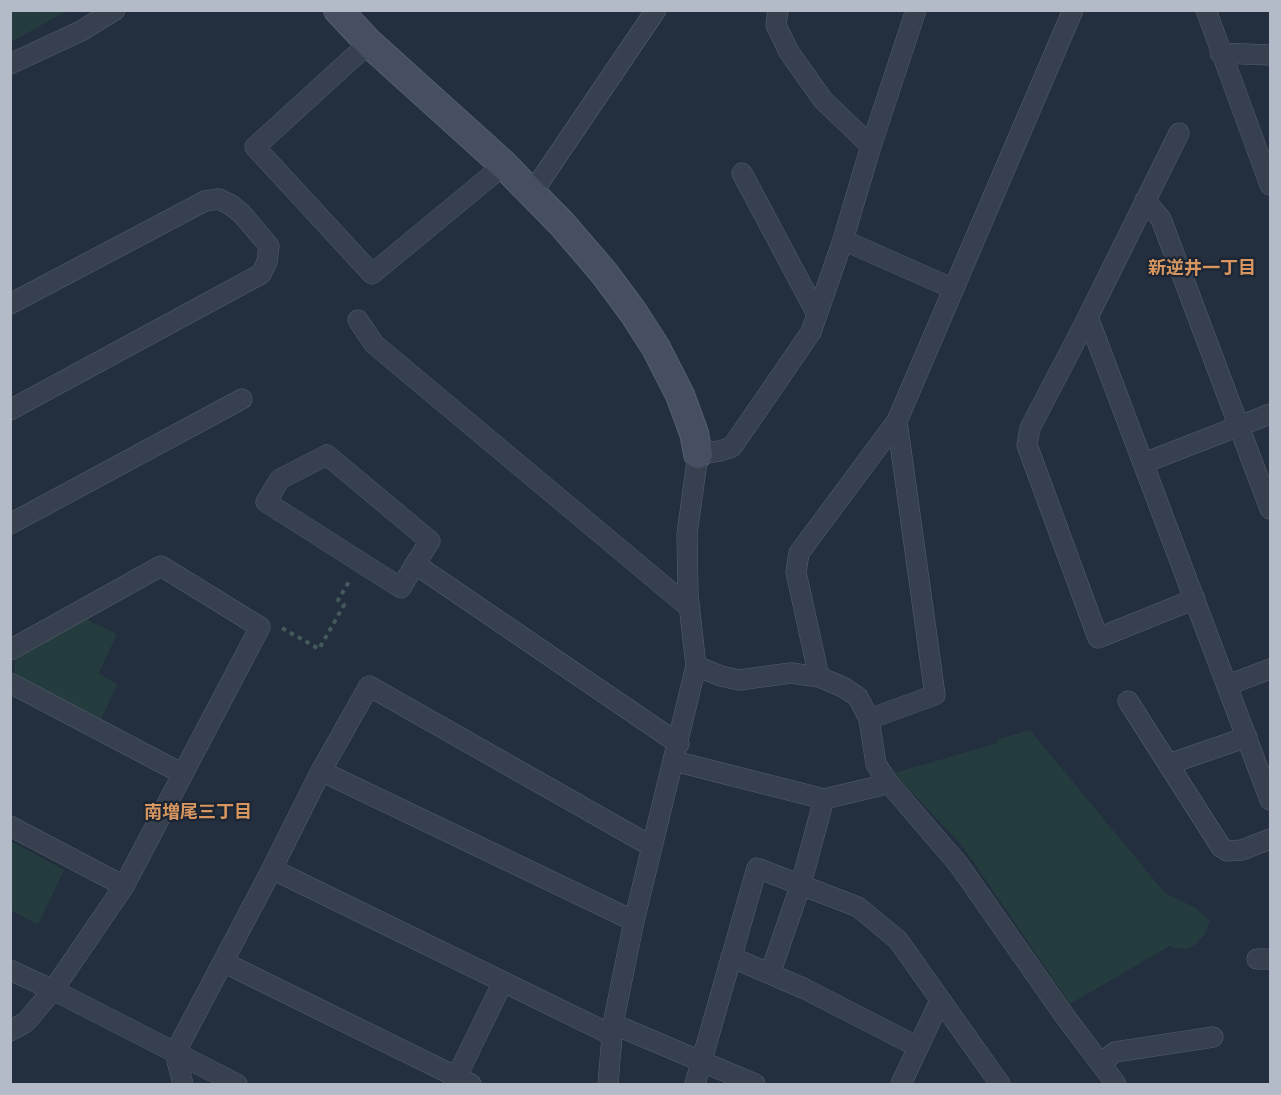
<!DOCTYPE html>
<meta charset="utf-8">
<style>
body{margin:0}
#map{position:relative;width:1281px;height:1095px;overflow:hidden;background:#232e3e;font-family:Barlow,sans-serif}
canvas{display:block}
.frame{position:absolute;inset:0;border:12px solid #b3bbc9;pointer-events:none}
</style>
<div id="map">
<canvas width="1281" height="1095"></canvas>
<div class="frame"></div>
</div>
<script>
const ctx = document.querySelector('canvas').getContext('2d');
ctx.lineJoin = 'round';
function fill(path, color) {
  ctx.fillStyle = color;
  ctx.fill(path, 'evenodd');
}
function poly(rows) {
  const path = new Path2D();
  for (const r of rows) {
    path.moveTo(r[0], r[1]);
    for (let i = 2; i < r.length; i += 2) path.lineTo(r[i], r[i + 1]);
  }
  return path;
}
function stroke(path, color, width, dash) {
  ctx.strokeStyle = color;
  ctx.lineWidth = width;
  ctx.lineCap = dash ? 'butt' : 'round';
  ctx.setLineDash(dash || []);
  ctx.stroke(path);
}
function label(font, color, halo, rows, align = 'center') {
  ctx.font = font + ' Barlow,"Noto Sans JP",sans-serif';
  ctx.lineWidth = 4.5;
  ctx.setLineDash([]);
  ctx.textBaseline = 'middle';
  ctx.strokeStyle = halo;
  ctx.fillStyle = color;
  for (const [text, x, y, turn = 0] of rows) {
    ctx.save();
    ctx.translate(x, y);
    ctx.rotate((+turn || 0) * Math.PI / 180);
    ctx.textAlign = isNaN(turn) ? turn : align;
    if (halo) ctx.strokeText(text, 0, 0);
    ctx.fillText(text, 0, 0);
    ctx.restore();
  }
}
fill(poly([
 [11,10,67,10,67,11,11,42],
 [86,619,117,634,99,673,117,685,100,722,15,677,15,659],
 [1030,730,1165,893,1196,908,1210,921,1205,934,1196,944,1187,949,1173,948,1170,946,1070,1004,964,848,894,773,998,743,996,740],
 [11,841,64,870,38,925,11,910]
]), '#253c3f');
const street = poly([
 [778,10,776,25,789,52,823,100,871,146],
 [1206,10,1270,185],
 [369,43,255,147,372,274,504,165],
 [1220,53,1270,55],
 [10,64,81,31,115,10],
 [1179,133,1088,317,1270,800],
 [742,173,817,314],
 [532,193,656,10],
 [1145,200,1161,219,1270,509],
 [843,240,954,289],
 [10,304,205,201,219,199,231,205,242,214,269,246,267,262,261,274,10,410],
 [1088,317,1030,428,1027,445,1098,638,1195,599],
 [358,320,374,344,690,608],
 [1144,463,1270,414],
 [10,524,242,399],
 [415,564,401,588,266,502,280,479,327,455,430,541,415,564,679,744],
 [10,650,161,566,260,627,124,886,53,990,26,1022,10,1031],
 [696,666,721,676,739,680,791,673,819,677,843,687,858,697,869,719,876,764,887,781,959,865,1064,1015,1116,1084],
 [819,677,796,572,799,553,897,421,1073,10],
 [10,683,183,774],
 [1228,685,1270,669],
 [1128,701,1221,847,1227,851,1242,850,1270,839],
 [869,719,935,695,897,421],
 [674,761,824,799,879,786,887,781],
 [1169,764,1247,737],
 [321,771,634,921],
 [10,826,124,886],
 [272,869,612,1035],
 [731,957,805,989,918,1047],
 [1257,959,1270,959],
 [223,962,471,1084],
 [10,970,53,990,237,1084],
 [770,974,801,884,824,799],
 [613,1024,755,1084],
 [1101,1063,1115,1052,1213,1037],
 [183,1084,175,1053,272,869,321,771,369,686,651,846],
 [453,1084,503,982],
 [608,1084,613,1024,634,921,696,666,688,595,687,534,698,454,720,451,732,447,811,332,843,240,871,146,916,10],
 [695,1084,757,868,858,907,898,940,1000,1084],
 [901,1084,937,1007,941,1002]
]);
const secondary = poly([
 [338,10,369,43,504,165,562,224,604,273,633,312,656,348,680,395,694,433,698,454]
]);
stroke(street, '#555e6c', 21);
stroke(secondary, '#555e6c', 30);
stroke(poly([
 [282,628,319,649,344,605,338,600,350,580]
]), '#43595c', 4, [4.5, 4.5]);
stroke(street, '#37404e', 20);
stroke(secondary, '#454f61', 28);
label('bold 18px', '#d79660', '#1c2533', [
 ["新逆井一丁目",1202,268],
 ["南増尾三丁目",198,812]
]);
</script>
